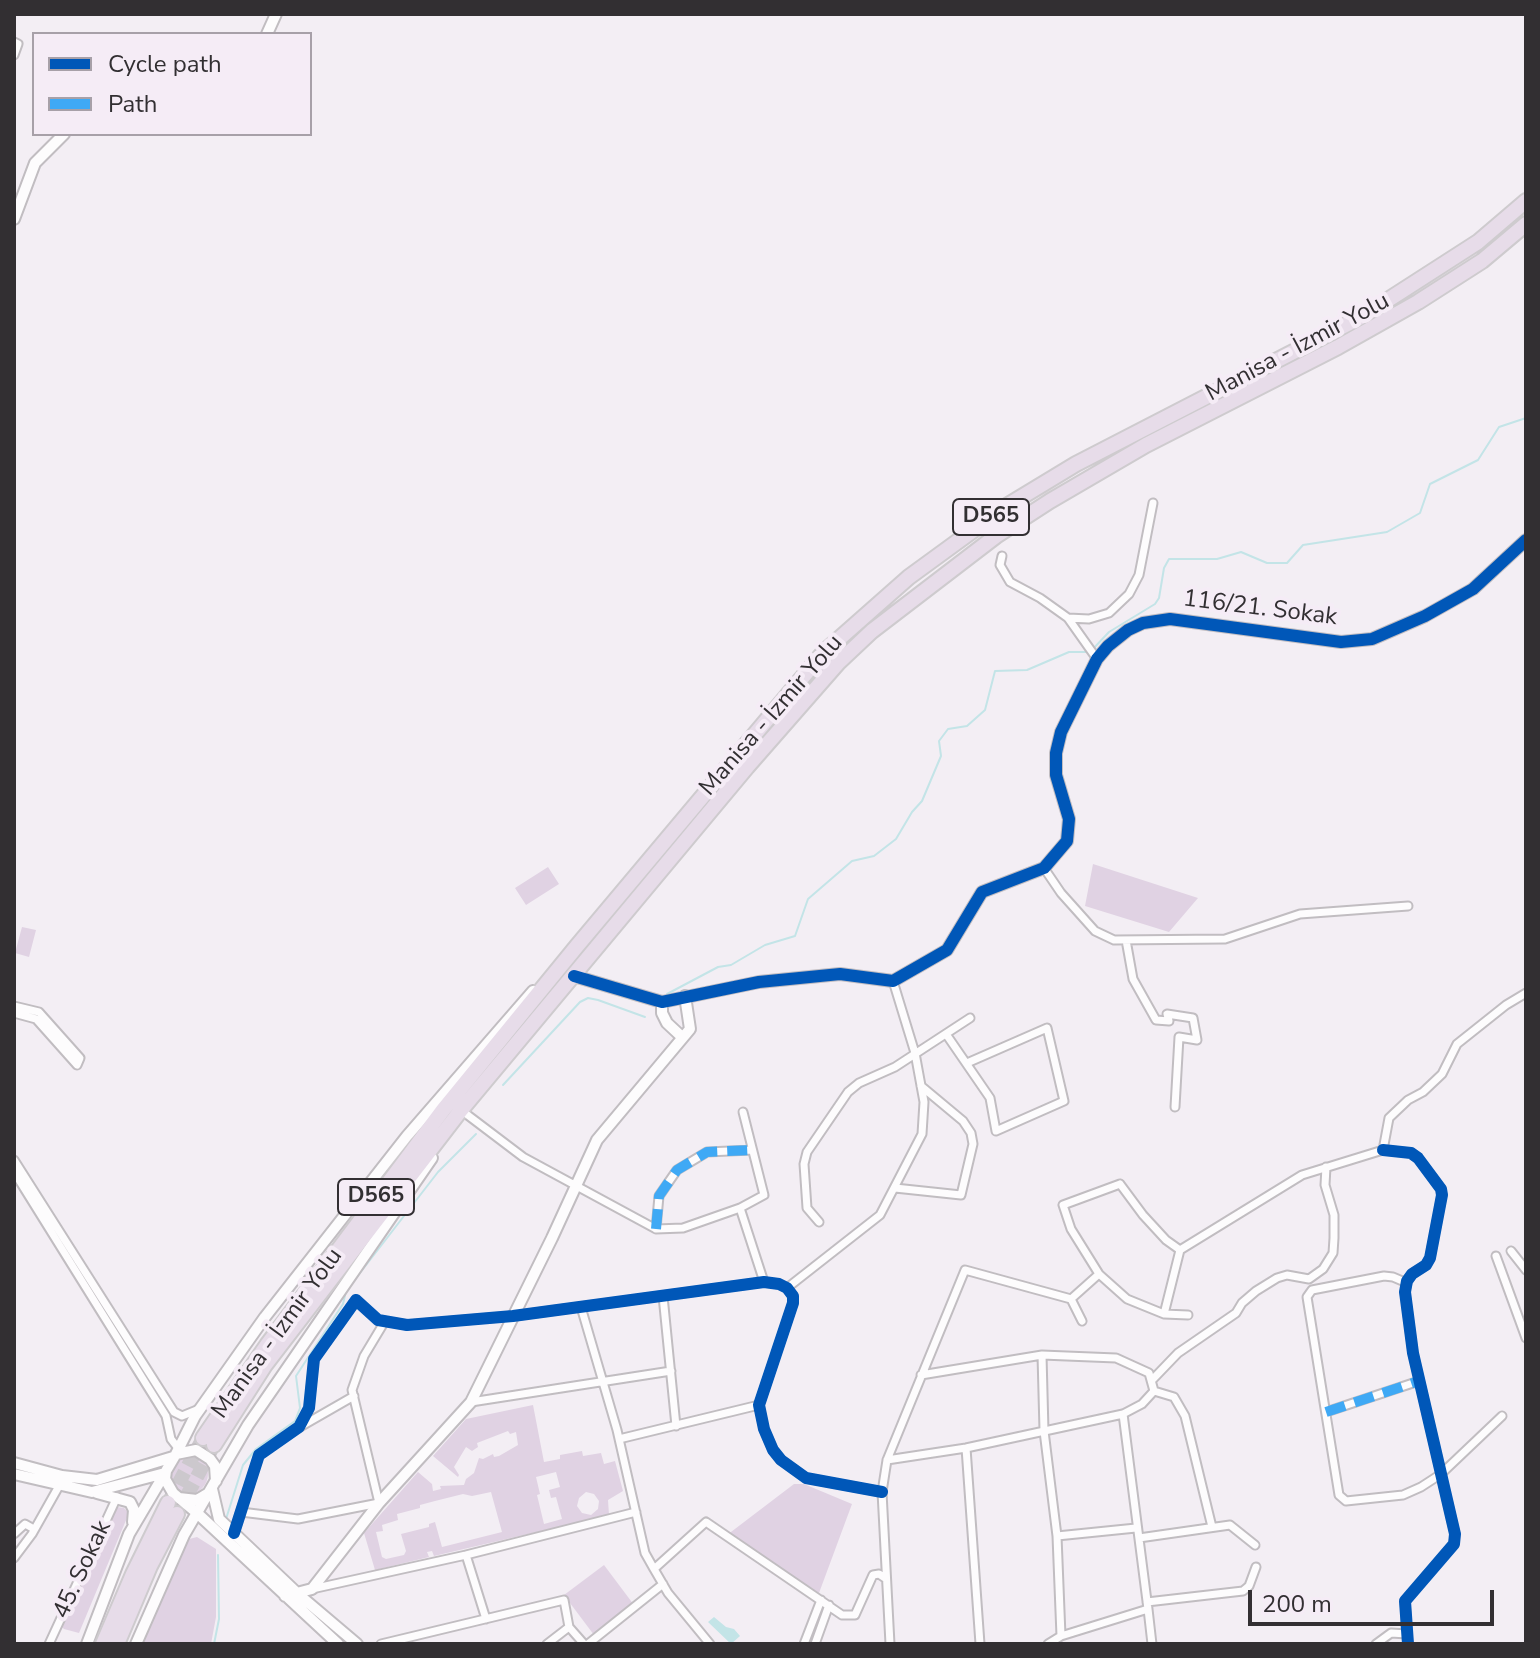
<!DOCTYPE html>
<meta charset="utf-8">
<style>
body{margin:0}
#map{position:relative;width:1540px;height:1658px;overflow:hidden;background:#f3eef4;font-family:"Nunito Sans",sans-serif}
canvas{display:block}
.frame{position:absolute;inset:0;border:16px solid #322f32;pointer-events:none}
.legend{position:absolute;left:32px;top:32px;width:280px;height:104px;box-sizing:border-box;background:#f5ecf6;border:2px solid #a7a0a8;margin:0;padding:10px 14px;list-style:none;font-size:24px;color:#322f32}
.legend li{display:flex;align-items:center;gap:16px;height:40px}
.legend b{width:40px;border:2px solid #a7a0a8}
.scale{position:absolute;left:1248px;top:1590px;width:246px;height:36px;box-sizing:border-box;border:4px solid #322f32;border-top:0;padding-left:10px;font-size:24px;line-height:28px;white-space:nowrap;color:#322f32;-webkit-text-stroke:6px #f5ecf6;paint-order:stroke}
</style>
<div id="map">
<canvas width="1540" height="1658"></canvas>
<div class="frame"></div>
<ul class="legend">
<li><b style="height:10px;background:#0057b8"></b>Cycle path</li>
<li><b style="height:10px;background:#3fa9f5"></b>Path</li>
</ul>
<div class="scale">200 m</div>
</div>
<script>
const ctx = document.querySelector('canvas').getContext('2d');
ctx.lineJoin = 'round';
function fill(path, color) {
  ctx.fillStyle = color;
  ctx.fill(path, 'evenodd');
}
function poly(rows) {
  const path = new Path2D();
  for (const r of rows) {
    if (r.length === 3) {
      path.moveTo(r[0] + r[2], r[1]);
      path.arc(r[0], r[1], r[2], 0, 2 * Math.PI);
      continue;
    }
    path.moveTo(r[0], r[1]);
    for (let i = 2; i < r.length; i += 2) path.lineTo(r[i], r[i + 1]);
  }
  return path;
}
function stroke(path, color, width, dash) {
  ctx.strokeStyle = color;
  ctx.lineWidth = width;
  ctx.lineCap = dash ? 'butt' : 'round';
  ctx.setLineDash(dash || []);
  ctx.stroke(path);
}
function label(font, color, halo, rows, align = 'center') {
  ctx.font = font + ' "Nunito Sans",sans-serif';
  ctx.lineWidth = 8;
  ctx.setLineDash([]);
  ctx.textBaseline = 'middle';
  ctx.strokeStyle = halo;
  ctx.fillStyle = color;
  for (const [text, x, y, turn = 0] of rows) {
    ctx.save();
    ctx.translate(x, y);
    ctx.rotate((+turn || 0) * Math.PI / 180);
    ctx.textAlign = isNaN(turn) ? turn : align;
    if (halo) ctx.strokeText(text, 0, 0);
    ctx.fillText(text, 0, 0);
    ctx.restore();
  }
}
fill(poly([
 [1093,864,1198,898,1169,932,1085,906],
 [548,867,559,884,526,905,515,888],
 [22,927,36,930,29,957,15,953],
 [533,1405,544,1462,560,1459,560,1455,582,1451,583,1456,601,1453,604,1464,615,1461,623,1491,608,1500,609,1515,434,1556,432,1551,427,1552,429,1557,375,1570,364,1533,418,1472,432,1484,433,1491,441,1489,440,1486,464,1485,466,1479,474,1473,479,1458,483,1459,493,1454,494,1457,499,1456,518,1445,516,1432,510,1434,508,1431,477,1443,478,1447,472,1451,466,1447,454,1467,459,1475,458,1477,433,1456,466,1419],
 [556,1472,560,1487,549,1490,551,1498,556,1497,562,1519,544,1524,537,1495,540,1494,536,1477],
 [491,1492,502,1532,442,1547,435,1522,429,1524,429,1527,401,1534,406,1551,404,1555,386,1559,382,1557,376,1532,383,1531,382,1525,398,1520,397,1514,420,1508,420,1505,435,1501,463,1494,472,1496],
 [586,1492,594,1494,599,1501,598,1509,591,1515,582,1513,577,1506,579,1498],
 [188,1474,20],
 [794,1484,804,1484,852,1504,819,1593,727,1535],
 [117,1507,124,1508,129,1513,79,1633,64,1629,62,1627],
 [197,1537,216,1549,216,1617,211,1644,140,1644,182,1551,189,1539],
 [604,1565,634,1605,594,1635,564,1595]
]), '#e0d2e3');
fill(poly([
 [714,1617,726,1627,734,1629,740,1636,731,1644,708,1622]
]), '#c3e4e7');
stroke(poly([
 [1092,650,1109,632,1155,604,1159,598,1164,568,1169,559,1217,559,1241,552,1267,563,1287,563,1303,545,1387,532,1420,513,1430,484,1478,460,1499,427,1526,418],
 [667,994,718,967,731,965,765,945,795,936,808,899,852,861,874,856,896,839,912,812,922,801,941,756,939,741,948,729,967,726,985,710,995,671,1027,670,1069,652,1087,652],
 [503,1085,580,1002,588,998,598,1000,645,1017],
 [226,1519,243,1465,256,1449,295,1421,300,1408,296,1376,343,1304,346,1291,438,1172,476,1134],
 [214,1644,219,1619,218,1555]
]), '#c3e4e7', 2);
stroke(poly([
 [168,1503,203,1438],
 [177,1514,213,1447]
]), '#ccc8cd', 14, [14, 7]);
const street = poly([
 [14,42,18,44,14,55],
 [1002,556,1000,565,1010,582,1040,598,1068,618,1097,659],
 [1068,618,1089,619,1109,613,1129,594,1139,575,1153,503],
 [1044,868,1061,893,1095,931,1114,940,1225,939,1300,914,1408,906],
 [1126,940,1133,979,1156,1020,1169,1021,1167,1014,1193,1018,1197,1040,1179,1037,1175,1107],
 [14,1006,39,1012,80,1058,77,1065,36,1019,14,1013],
 [946,1034,990,1098,996,1131,1064,1101,1047,1028,967,1063],
 [461,1110,523,1157,656,1229,683,1228,740,1208,764,1282],
 [1383,1150,1411,1153,1418,1158,1441,1189,1442,1195,1430,1258,1426,1265,1412,1274,1407,1281,1405,1292,1413,1353,1455,1534,1454,1544,1405,1601,1408,1644],
 [14,1160,174,1412,182,1416,199,1409],
 [14,1172,166,1416,171,1439,178,1448],
 [1120,1184,1143,1215,1166,1240,1180,1250,1164,1314,1127,1299,1099,1274,1071,1229,1063,1205,1120,1184],
 [895,1188,961,1195,973,1144,971,1133,963,1121,921,1086],
 [740,1208,764,1195,743,1112],
 [819,1222,807,1208,804,1164,807,1152,848,1092,859,1083,895,1067,970,1018],
 [656,1229,659,1196,677,1170,707,1152,752,1150],
 [1180,1250,1302,1175,1383,1150,1389,1118,1408,1100,1423,1092,1442,1074,1457,1044,1506,1005,1526,993],
 [1511,1251,1526,1270],
 [1496,1256,1526,1338],
 [1407,1283,1393,1277,1384,1276,1312,1290,1307,1297,1339,1495,1346,1501,1403,1495,1421,1487,1441,1474,1502,1416],
 [787,1288,880,1215,922,1134,924,1102,915,1053,893,981],
 [663,1296,676,1426],
 [1071,1299,1099,1274],
 [581,1307,617,1430,645,1553,654,1569],
 [1164,1314,1188,1315],
 [1042,1355,1044,1431,1057,1536,1061,1636],
 [1153,1379,1178,1353,1236,1313,1242,1303,1256,1291,1277,1278,1287,1275,1309,1279,1323,1269,1333,1253,1334,1238,1334,1215,1325,1185,1326,1167],
 [1154,1391,1174,1397,1185,1416,1212,1527],
 [471,1402,671,1371],
 [1326,1412,1419,1381],
 [300,1427,354,1396],
 [619,1439,759,1405],
 [966,1448,980,1644],
 [887,1460,966,1448,1123,1414,1142,1404,1154,1391,1149,1373,1116,1358,1042,1355,921,1375],
 [241,1512,298,1519,379,1503,352,1390,364,1356,385,1321],
 [234,1533,259,1455,299,1427,309,1408,314,1359,356,1300,378,1320,407,1325,513,1316,764,1282,779,1284,787,1288,793,1296,793,1303,759,1405,764,1429,773,1450,781,1460,806,1478,882,1492],
 [14,1534,25,1524,34,1529],
 [1057,1536,1136,1528],
 [1139,1538,1230,1525,1255,1545],
 [466,1555,486,1619],
 [14,1558,32,1534,59,1486],
 [312,1589,466,1555,636,1512],
 [1147,1602,1243,1591,1249,1586,1256,1567],
 [1148,1609,1152,1644],
 [49,1644,117,1497],
 [381,1644,564,1600,569,1627,584,1644],
 [547,1644,569,1627],
 [588,1644,663,1584],
 [710,1644,668,1593,654,1569,706,1522,842,1615,855,1615,873,1575,879,1574,885,1578],
 [804,1644,821,1600],
 [815,1644,829,1605],
 [890,1644,882,1492,887,1460,965,1270,1071,1299,1082,1321],
 [1048,1644,1061,1636,1148,1609,1123,1414],
 [1376,1644,1391,1633,1407,1634]
]);
const secondary = poly([
 [267,34,276,14],
 [14,219,35,163,64,134],
 [574,976,662,1002,759,982,840,974,893,981,947,950,982,892,1044,868,1067,841,1069,819,1056,775,1056,753,1061,732,1097,659,1108,646,1128,630,1143,623,1170,619,1341,642,1372,639,1425,616,1473,589,1526,540],
 [662,1002,662,1013,667,1023,682,1037],
 [176,1454,195,1416,265,1317,407,1136,533,991],
 [14,1463,62,1476,97,1480,173,1457],
 [14,1474,92,1492,165,1473],
 [216,1481,215,1466,210,1459,196,1450,176,1454,166,1471,165,1479,173,1493,197,1513,338,1644],
 [212,1489,219,1519,298,1594,357,1644],
 [97,1493,130,1502,134,1510,133,1522],
 [179,1498,197,1500,207,1494],
 [285,1596,312,1589,379,1503,471,1402,552,1238,597,1140,690,1029,685,996],
 [87,1644,129,1534,165,1473],
 [136,1644,184,1535,248,1425,432,1158]
]);
const highway = poly([
 [203,1438,267,1345,443,1110,577,946,823,653,909,577,1005,507,1076,464,1363,316,1478,242,1526,201],
 [214,1445,265,1365,461,1110,747,767,838,663,872,631,996,536,1050,501,1146,445,1338,347,1418,302,1482,261,1526,224],
 [103,1644,133,1574,168,1503],
 [117,1644,150,1566,177,1514]
]);
stroke(street, '#c1bdc1', 11);
stroke(secondary, '#c1bdc1', 14);
stroke(highway, '#cecbce', 18);
stroke(street, '#fdfcfd', 7);
stroke(secondary, '#fdfcfd', 10);
stroke(highway, '#e7dce9', 14);
stroke(poly([
 [656,1229,659,1196,677,1170,707,1152,752,1150],
 [1326,1412,1419,1381]
]), '#3fa9f5', 10, [20, 10]);
stroke(poly([
 [574,976,662,1002,759,982,840,974,893,981,947,950,982,892,1044,868,1067,841,1069,819,1056,775,1056,753,1061,732,1097,659,1108,646,1128,630,1143,623,1170,619,1341,642,1372,639,1425,616,1473,589,1526,540],
 [1383,1150,1411,1153,1418,1158,1441,1189,1442,1195,1430,1258,1426,1265,1412,1274,1407,1281,1405,1292,1413,1353,1455,1534,1454,1544,1405,1601,1408,1644],
 [234,1533,259,1455,299,1427,309,1408,314,1359,356,1300,378,1320,407,1325,513,1316,764,1282,779,1284,787,1288,793,1296,793,1303,759,1405,764,1429,773,1450,781,1460,806,1478,882,1492]
]), '#0057b8', 12);
for (const [x, y, w] of [
 [991,517,76],
 [376,1197,76]
]) {
  const box = new Path2D();
  box.roundRect(x - w / 2, y - 18, w, 36, 6);
  ctx.fillStyle = '#f5ecf6';
  ctx.fill(box);
  stroke(box, '#322f32', 2);
}
label('bold 22px', '#322f32', null, [
 ["D565",991,517],
 ["D565",376,1197]
]);
label('24px', '#322f32', '#f5ecf6', [
 ["Manisa - İzmir Yolu",1298,348,-28],
 ["116/21. Sokak",1260,609,7],
 ["Manisa - İzmir Yolu",772,716,-49],
 ["Manisa - İzmir Yolu",278,1334,-54],
 ["45. Sokak",83,1570,-65]
]);
</script>
